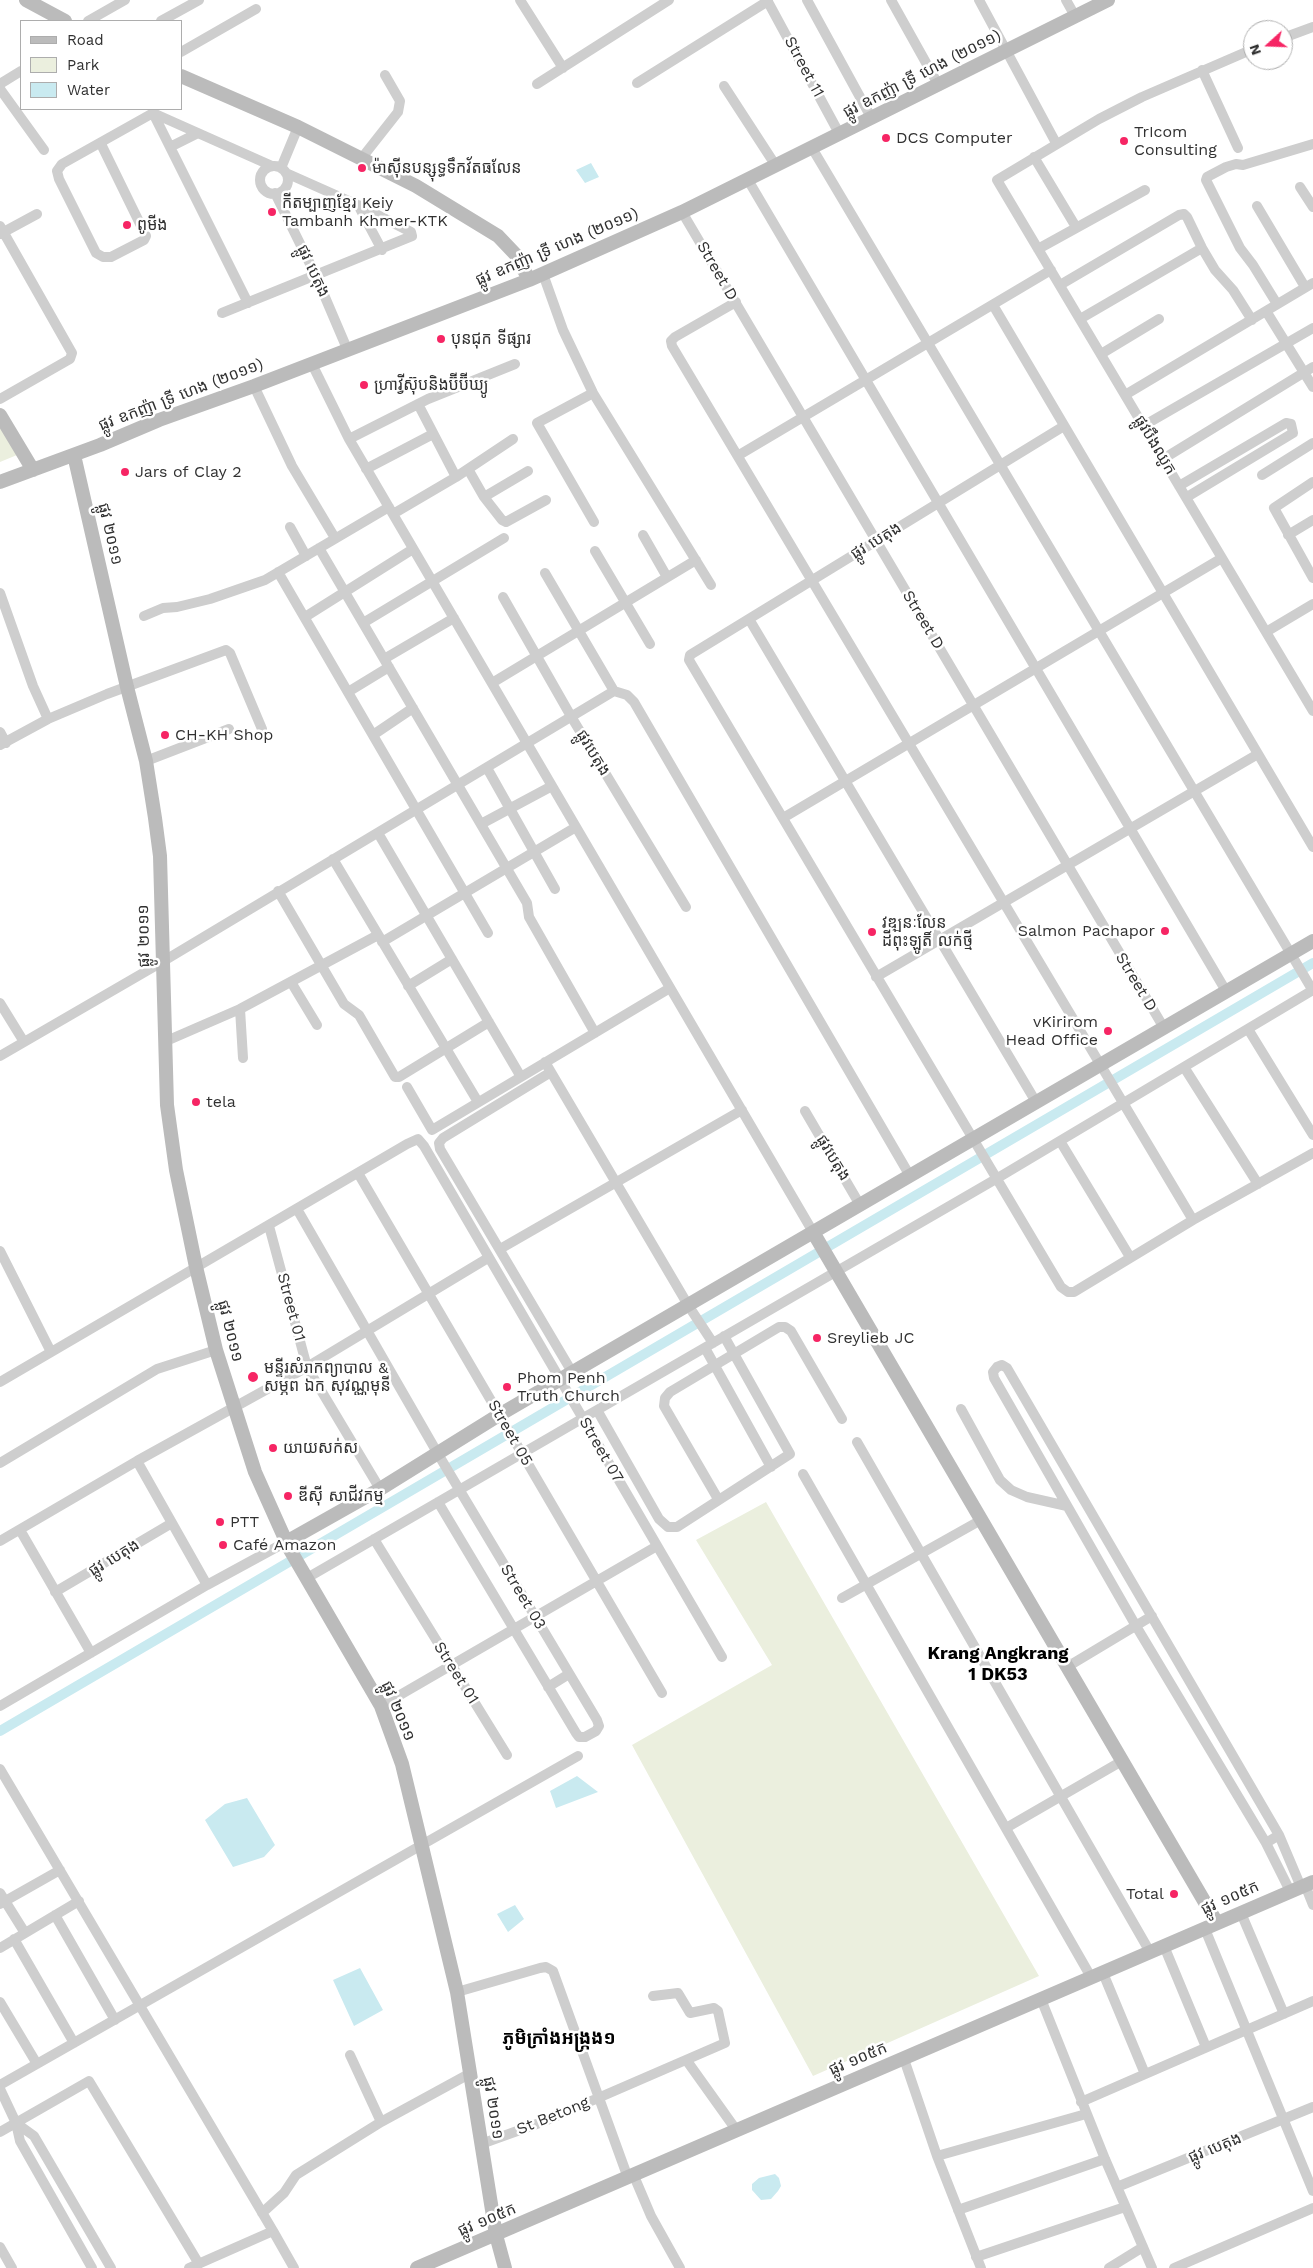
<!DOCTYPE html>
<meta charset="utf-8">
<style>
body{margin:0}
#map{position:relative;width:1313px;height:2268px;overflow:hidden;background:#fff;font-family:"Work Sans",sans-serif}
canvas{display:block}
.legend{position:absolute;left:20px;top:20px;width:162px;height:90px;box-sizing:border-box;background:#fff;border:1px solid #adadad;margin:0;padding:6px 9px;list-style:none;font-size:15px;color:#313131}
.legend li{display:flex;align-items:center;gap:10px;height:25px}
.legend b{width:25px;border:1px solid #adadad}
.north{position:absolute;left:1243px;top:20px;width:50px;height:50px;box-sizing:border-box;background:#fff;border:1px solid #adadad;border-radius:50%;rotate:250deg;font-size:14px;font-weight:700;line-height:20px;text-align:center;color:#313131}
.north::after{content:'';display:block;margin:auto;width:18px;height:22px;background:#f62564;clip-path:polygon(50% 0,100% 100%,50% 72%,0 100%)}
</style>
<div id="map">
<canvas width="1313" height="2268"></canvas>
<ul class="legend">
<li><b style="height:6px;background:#bbb"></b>Road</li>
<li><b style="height:14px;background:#ebefde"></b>Park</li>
<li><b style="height:14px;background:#c9eaf0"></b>Water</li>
</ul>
<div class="north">N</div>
</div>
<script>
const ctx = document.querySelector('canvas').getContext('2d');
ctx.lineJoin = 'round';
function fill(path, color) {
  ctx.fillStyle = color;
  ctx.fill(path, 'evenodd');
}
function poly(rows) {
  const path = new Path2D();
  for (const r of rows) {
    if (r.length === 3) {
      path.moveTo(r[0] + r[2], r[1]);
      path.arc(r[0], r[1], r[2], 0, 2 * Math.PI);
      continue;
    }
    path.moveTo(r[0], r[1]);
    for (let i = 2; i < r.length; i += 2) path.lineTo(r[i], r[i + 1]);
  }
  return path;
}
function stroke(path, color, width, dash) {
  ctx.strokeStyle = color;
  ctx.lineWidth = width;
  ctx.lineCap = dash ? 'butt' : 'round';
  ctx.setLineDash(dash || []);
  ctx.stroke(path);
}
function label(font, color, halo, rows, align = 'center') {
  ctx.font = font + ' "Work Sans","Noto Sans Khmer",sans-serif';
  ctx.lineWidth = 5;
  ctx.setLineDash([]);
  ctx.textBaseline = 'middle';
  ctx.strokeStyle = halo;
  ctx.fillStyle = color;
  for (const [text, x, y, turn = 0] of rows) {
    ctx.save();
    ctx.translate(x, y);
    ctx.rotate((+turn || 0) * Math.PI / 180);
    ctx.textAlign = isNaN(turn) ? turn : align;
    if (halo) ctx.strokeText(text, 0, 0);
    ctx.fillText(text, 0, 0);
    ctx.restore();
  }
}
fill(poly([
 [0,425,17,455,0,462],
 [766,1502,1039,1976,813,2076,632,1745,772,1665,696,1540]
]), '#ebefde');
fill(poly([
 [591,163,599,177,585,183,576,170],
 [577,1776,598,1792,556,1808,550,1791],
 [247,1798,275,1845,264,1857,233,1867,205,1820,225,1804],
 [515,1905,524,1919,508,1932,497,1914],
 [360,1968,383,2010,354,2026,333,1980],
 [775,2174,779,2178,781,2186,778,2191,771,2199,761,2200,752,2190,752,2184,759,2178]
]), '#c9eaf0');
stroke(poly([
 [0,1731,1313,963]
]), '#c9eaf0', 10);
stroke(poly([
 [520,0,563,68],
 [767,0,840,135],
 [807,0,872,119],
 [891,0,939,86],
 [979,0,1056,143],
 [1066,0,1075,16],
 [88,21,125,0],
 [161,21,199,0],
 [1283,38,1313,27],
 [1253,49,1142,97,1099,119,997,180,1313,711],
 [181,52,256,9],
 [1202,70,1238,148],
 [637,83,768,1],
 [0,84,21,71],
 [537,84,669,0],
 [724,86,776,166],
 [0,89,44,150],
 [153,113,248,303],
 [101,144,146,236,144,240,111,257,103,257,96,253,59,179,57,171,62,164,153,113,272,166],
 [170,147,198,133],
 [812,148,1313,991],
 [1034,157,1076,227],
 [361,159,398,112,400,101,385,75],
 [274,180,14],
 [281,168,298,127],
 [748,180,1226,991],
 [1300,187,1313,207],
 [275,193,316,276,348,351],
 [358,205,382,250],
 [1257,206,1305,287],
 [682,212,1164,1028],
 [0,226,72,353,70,359,0,399],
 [0,234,37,214],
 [1038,249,1145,190],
 [543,274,563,330,593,393,711,585],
 [1060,285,1179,215,1184,214,1187,217,1202,248,1215,270,1233,290,1252,320],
 [736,302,675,337,671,341,672,346,1193,1220],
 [1277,304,1253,265,1240,248,1206,180,1207,177,1226,167,1236,164,1243,165,1313,144],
 [993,305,1313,847],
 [1266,311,1313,387],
 [222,313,412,236,411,232,358,205,286,173],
 [1080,319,1202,248],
 [1101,354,1159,319],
 [312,364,349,439,813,1232],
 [254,386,292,466,335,538],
 [593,393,537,423,594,522],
 [1125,395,1313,283],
 [418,404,456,477],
 [1064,426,690,655,689,660,1061,1287,1068,1292,1074,1292,1193,1220,1313,1153],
 [1143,426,1313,328],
 [349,439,428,399,515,364],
 [739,455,1051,270],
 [1163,459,1313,367],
 [366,469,433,434],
 [468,469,484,497,502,520,506,522,546,500],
 [1262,475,1313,443],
 [1313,482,1274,508,1313,578],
 [1179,486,1286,423,1291,424,1293,433,1187,497],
 [484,497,528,471],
 [393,514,456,477,513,439],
 [290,527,306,556],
 [643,535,667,577],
 [1288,535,1313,520],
 [319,548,527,903,529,917,595,1033],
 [595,551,650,644],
 [278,572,488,933],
 [545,573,614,691,627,695,634,702,910,1176],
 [0,593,33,686,48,719],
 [503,597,572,718,686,907],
 [144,616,163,608,177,607,210,599,265,580,389,507],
 [305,617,413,549],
 [749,619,1036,1102],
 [363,623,504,538],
 [1266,632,1313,604],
 [384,659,454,618],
 [492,683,696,560],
 [348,692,389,667],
 [0,732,6,743],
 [373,735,413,708],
 [0,745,48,719,107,694,226,650,230,653,262,729],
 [146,761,229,729],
 [487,768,555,889],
 [783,818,1222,558],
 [481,824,552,786],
 [378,833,521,1077],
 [333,859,478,1102],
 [278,891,344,1004,359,1015,395,1077,399,1077,489,1022],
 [382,942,576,827],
 [876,977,1258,754],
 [291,982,317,1025],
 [408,986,452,959],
 [0,1003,24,1042],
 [240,1009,243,1058],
 [1248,1029,1313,1135],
 [164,1042,240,1009,378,935],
 [0,1056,162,962,614,691],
 [545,1062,688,1305,713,1343],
 [1184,1067,1258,1184],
 [551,1072,443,1138,439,1143,440,1149,572,1372],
 [407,1087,432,1130,670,988],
 [805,1111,860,1205],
 [1060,1141,1130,1257],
 [358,1173,662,1693],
 [297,1209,438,1454,597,1720,599,1726,596,1731,585,1737,579,1737,576,1733,438,1502],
 [269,1226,307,1367,380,1489],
 [500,1249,742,1110],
 [0,1251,51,1352],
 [705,1348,771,1467],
 [0,1382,407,1144,418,1139,424,1146,722,1657],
 [961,1409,1000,1480,1011,1490,1027,1497,1067,1506],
 [597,1410,659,1519,668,1527,677,1527,790,1454,724,1336],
 [857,1442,1150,1952],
 [137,1461,207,1585],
 [0,1463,157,1369,216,1350],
 [803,1474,1091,1977],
 [718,1499,664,1406,665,1398,670,1392,779,1327,785,1327,791,1331,842,1419],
 [20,1530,91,1653],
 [374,1539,507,1755],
 [0,1541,137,1461,307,1367,488,1258],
 [307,1578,996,1179,1313,990],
 [55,1592,172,1523],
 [842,1598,981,1520],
 [1067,1667,1152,1616],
 [548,1687,569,1674],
 [0,1706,207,1585,286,1542],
 [381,1706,657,1546],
 [0,1769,273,2231],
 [1006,1828,1122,1761],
 [1279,1835,1266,1843,1136,1626,994,1378,993,1372,997,1367,1002,1365,1007,1368,1279,1835,1301,1887],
 [1266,1843,1290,1891],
 [1305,1885,1313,1905],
 [0,1893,25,1933],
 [0,1904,60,1870],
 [1241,1913,1284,2014],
 [55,1915,115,2020],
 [1205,1929,1313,2191],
 [14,1939,74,2043],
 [1164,1946,1206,2047],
 [0,1948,79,1901],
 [1103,1973,1145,2074],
 [457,1992,540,1968,546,1967,553,1971,628,2178],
 [1041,1999,1105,2159,1152,2268],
 [0,2002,37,2064],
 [350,2055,381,2122],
 [904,2059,937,2156,981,2268],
 [687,2061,737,2131],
 [0,2085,578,1756],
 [0,2089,16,2123,20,2141,92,2268],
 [1081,2102,1313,2001],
 [16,2123,34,2136,111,2268],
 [0,2132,89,2081,199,2264],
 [481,2144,545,2121,725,2043,718,2011,714,2008,690,2013,678,1993,653,1996],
 [937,2156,1086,2114],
 [634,2176,651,2216,680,2268],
 [1117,2187,1313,2107],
 [958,2210,1105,2159],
 [262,2213,284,2193,296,2175,381,2122,469,2074],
 [0,2247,12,2268],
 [976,2257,1125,2207],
 [189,2268,273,2231,294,2268],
 [1109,2268,1143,2247],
 [1174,2268,1313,2208]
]), '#cecece', 10);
stroke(poly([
 [26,0,65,21],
 [181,76,298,127,416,186,498,236,517,256,529,280],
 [0,415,33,470],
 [74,455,127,687,146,761,155,818,160,856,167,1105,176,1170,196,1267,216,1350,255,1472,289,1548,381,1706,402,1764,457,1992,496,2235,505,2268],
 [0,482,100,445,159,420,254,386,529,280,682,212,1108,0],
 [813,1232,1217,1923],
 [286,1542,380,1489,499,1415,1313,941],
 [417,2268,1313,1882]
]), '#bbb', 14);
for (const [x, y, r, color] of [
 [886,138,5,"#f62564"],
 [1124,141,5,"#f62564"],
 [362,168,5,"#f62564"],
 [272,212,5,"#f62564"],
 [127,225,5,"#f62564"],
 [441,339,5,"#f62564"],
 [364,385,5,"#f62564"],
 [125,472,5,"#f62564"],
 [165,735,5,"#f62564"],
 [1165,931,5,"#f62564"],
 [872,932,5,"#f62564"],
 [1108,1031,5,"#f62564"],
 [196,1102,5,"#f62564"],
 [817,1338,5,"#f62564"],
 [253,1377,6,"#f62564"],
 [507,1387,5,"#f62564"],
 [273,1448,5,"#f62564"],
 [288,1496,5,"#f62564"],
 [220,1522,5,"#f62564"],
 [223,1545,5,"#f62564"],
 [1174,1894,5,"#f62564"]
]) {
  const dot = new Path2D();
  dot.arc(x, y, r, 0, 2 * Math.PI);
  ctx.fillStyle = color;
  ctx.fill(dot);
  stroke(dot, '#fff', 2);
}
label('16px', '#313131', '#fff', [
 ["Street 11",804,67,62],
 ["ផ្លូវ ឧកញ៉ា ទ្រី ហេង (២០១១)",922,74,-27],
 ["ផ្លូវ ឧកញ៉ា ទ្រី ហេង (២០១១)",557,247,-23],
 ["ផ្លូវ បេតុង",313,271,65],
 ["Street D",717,271,60],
 ["ផ្លូវ ឧកញ៉ា ទ្រី ហេង (២០១១)",181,395,-21],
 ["ផ្លូវបឹងឈូក",1155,445,59],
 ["ផ្លូវ ២០១១",110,534,77],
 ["ផ្លូវ បេតុង",876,541,-31],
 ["Street D",923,620,59],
 ["ផ្លូវបេតុង",593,753,59],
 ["ផ្លូវ ២០១១",144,936,-91],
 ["Street D",1136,982,59],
 ["ផ្លូវបេតុង",833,1158,59],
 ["Street 01",291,1307,75],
 ["ផ្លូវ ២០១១",230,1331,76],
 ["Street 05",510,1433,60],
 ["Street 07",601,1450,60],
 ["ផ្លូវ បេតុង",114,1558,-31],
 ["Street 03",523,1597,59],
 ["Street 01",456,1673,58],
 ["ផ្លូវ ២០១១",398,1711,67],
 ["ផ្លូវ ១០៥ក",1230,1898,-24],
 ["ផ្លូវ ១០៥ក",858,2059,-23],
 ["ផ្លូវ ២០១១",493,2108,81],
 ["St Betong",553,2116,-22],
 ["ផ្លូវ បេតុង",1215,2148,-22],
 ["ផ្លូវ ១០៥ក",487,2220,-23]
]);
label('16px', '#313131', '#fff', [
 ["TrIcom",1134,132],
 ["Consulting",1134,150],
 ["DCS Computer",896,138],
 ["ម៉ាស៊ីនបន្សុទ្ធទឹកវ័តធលែន",372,168],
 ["កីតម្បាញខ្មែរ Keiy",282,203],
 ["Tambanh Khmer-KTK",282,221],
 ["ពូមីង",137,225],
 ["បុនជុក ទីផ្សារ",451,339],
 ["ហ្រាវ្វីស៊ុបនិងប៊ីប៊ីឃ្យូ",374,385],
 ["Jars of Clay 2",135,472],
 ["CH-KH Shop",175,735],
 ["វឌ្ឍនៈលែន",882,923],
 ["ដីពុះឡូតិ៍ លក់ថ្មី",882,941],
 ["Salmon Pachapor",1155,931,"right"],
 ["vKirirom",1098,1022,"right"],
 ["Head Office",1098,1040,"right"],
 ["tela",206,1102],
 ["Sreylieb JC",827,1338],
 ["មន្ទីរសំរាកព្យាបាល &",264,1368],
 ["សម្ភព ឯក សុវណ្ណមុនី",264,1386],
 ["Phom Penh",517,1378],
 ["Truth Church",517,1396],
 ["យាយសក់ស",283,1448],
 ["ឌីស៊ី សាជីវកម្ម",298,1496],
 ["PTT",230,1522],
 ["Café Amazon",233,1545],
 ["Total",1164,1894,"right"]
], 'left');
label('bold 18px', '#000', '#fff', [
 ["Krang Angkrang",998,1654],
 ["1 DK53",998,1675],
 ["ភូមិក្រាំងអង្រ្កង១",559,2039]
]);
</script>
